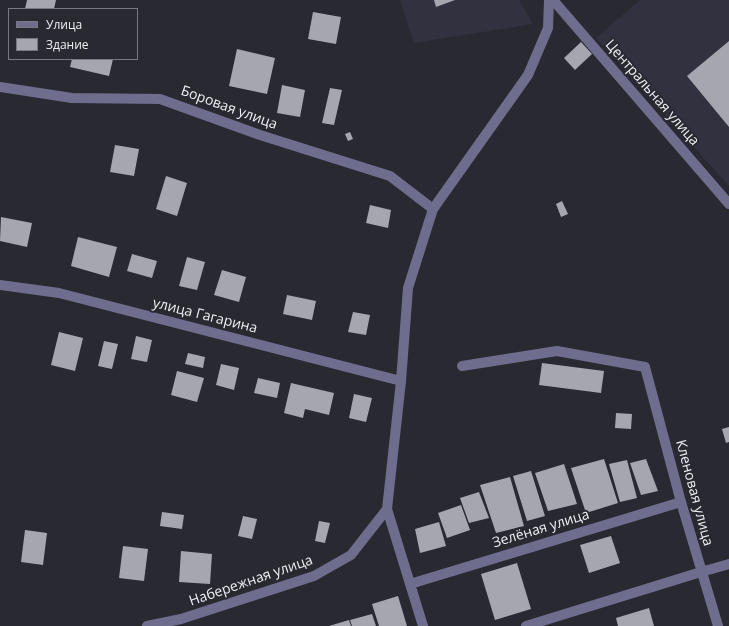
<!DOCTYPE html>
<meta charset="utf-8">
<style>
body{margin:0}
#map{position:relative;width:729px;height:626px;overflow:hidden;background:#292932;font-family:"Open Sans",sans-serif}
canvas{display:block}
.legend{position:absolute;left:8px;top:8px;width:130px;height:52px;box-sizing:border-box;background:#292932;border:1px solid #787880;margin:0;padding:5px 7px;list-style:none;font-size:12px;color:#eeeef4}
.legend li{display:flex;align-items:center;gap:8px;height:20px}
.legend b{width:20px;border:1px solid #787880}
</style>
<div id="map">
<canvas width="729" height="626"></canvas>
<ul class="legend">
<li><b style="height:5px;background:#6e6d8d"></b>Улица</li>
<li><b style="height:11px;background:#a6a6b1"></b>Здание</li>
</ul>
</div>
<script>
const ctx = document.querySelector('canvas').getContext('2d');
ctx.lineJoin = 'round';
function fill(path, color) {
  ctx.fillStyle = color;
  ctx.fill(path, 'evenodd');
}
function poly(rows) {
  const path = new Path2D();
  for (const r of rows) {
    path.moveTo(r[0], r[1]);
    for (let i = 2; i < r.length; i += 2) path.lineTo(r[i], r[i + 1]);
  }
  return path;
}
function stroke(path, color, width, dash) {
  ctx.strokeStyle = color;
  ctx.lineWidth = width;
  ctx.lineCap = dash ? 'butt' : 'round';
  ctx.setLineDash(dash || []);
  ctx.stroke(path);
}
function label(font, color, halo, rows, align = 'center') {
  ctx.font = font + ' "Open Sans",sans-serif';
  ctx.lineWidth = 4;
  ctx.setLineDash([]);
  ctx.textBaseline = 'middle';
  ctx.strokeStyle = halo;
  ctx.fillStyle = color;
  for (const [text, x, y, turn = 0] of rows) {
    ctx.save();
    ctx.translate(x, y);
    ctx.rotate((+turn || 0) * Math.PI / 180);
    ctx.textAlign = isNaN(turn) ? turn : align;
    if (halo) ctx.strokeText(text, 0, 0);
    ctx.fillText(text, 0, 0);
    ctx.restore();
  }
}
fill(poly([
 [400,0,519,0,533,24,414,43],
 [640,0,729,0,729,186,596,38]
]), '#323140');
fill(poly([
 [27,0,56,0,54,9,25,9],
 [434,0,455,0,436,7],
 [313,12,341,17,336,44,308,39],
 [729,41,729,127,687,76],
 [581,42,592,54,575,70,564,58],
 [237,49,275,58,267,94,229,86],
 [72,59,113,59,109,76,70,67],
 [282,85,305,90,300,117,277,113],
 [330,88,342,90,334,125,322,123],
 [350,132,353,139,348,141,345,134],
 [115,145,139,149,134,176,110,172],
 [166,176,187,183,177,216,156,209],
 [562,201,568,214,561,217,556,204],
 [370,205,391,210,388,228,366,223],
 [1,217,32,223,27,247,0,241],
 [78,237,117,247,109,277,71,266],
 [132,254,157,261,152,278,127,271],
 [187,257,205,262,197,290,179,286],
 [222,270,246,277,239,302,214,295],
 [287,295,316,301,312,320,283,314],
 [353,312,370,315,366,335,348,332],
 [59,332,83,338,75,371,51,365],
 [136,336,152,340,147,362,131,359],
 [104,341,118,344,112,369,98,366],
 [188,353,205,357,203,368,185,364],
 [542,363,604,371,601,393,539,385],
 [221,364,239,368,234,390,216,385],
 [177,371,204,378,197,402,171,395],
 [258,378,280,383,277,398,254,393],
 [291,383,334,393,329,415,305,409,303,418,284,413],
 [354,394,372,398,366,422,349,418],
 [616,413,632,414,631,429,615,428],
 [729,427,729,442,726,443,722,429],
 [604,459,618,503,586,513,571,468],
 [646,459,658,491,641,495,630,463],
 [627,460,637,498,620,502,609,464],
 [564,464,577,504,548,511,535,473],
 [531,471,545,516,527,521,513,476],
 [510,477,524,526,496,533,480,485],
 [479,492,489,518,469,523,460,498],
 [461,505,470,530,447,538,438,513],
 [162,512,184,515,182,529,160,526],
 [243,516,257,519,252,539,238,536],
 [319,521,330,523,325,543,315,541],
 [439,522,446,546,420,553,415,529],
 [25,530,47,533,43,565,21,562],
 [611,536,620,563,589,573,580,545],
 [123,546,148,549,144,581,119,578],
 [181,551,212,554,210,584,179,582],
 [517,563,531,609,495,620,481,574],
 [398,596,407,626,379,626,372,604],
 [649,608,654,626,618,626,616,618],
 [372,614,376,626,352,626,350,620],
 [349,620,351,626,329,626]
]), '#a6a6b1');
stroke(poly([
 [462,366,557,351,645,367],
 [526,626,701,572]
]), '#6e6d8d', 10);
stroke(poly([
 [553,0,729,204],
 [0,87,72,98,160,99,260,135,390,176,433,209],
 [645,367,681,502,718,626],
 [401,381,387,509,423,626],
 [701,572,729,564],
 [410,584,681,502],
 [147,626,181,619,314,576,351,555,387,509]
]), '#6e6d8d', 10);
stroke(poly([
 [0,285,59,293,401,381,408,288,433,209,528,75,548,28,549,0]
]), '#6e6d8d', 10);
label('14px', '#eeeef4', '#292932', [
 ["Центральная улица",652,93,49],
 ["Боровая улица",229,108,20],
 ["улица Гагарина",205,316,14],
 ["Кленовая улица",694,493,75],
 ["Зелёная улица",541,529,-17],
 ["Набережная улица",251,581,-19]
]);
</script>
